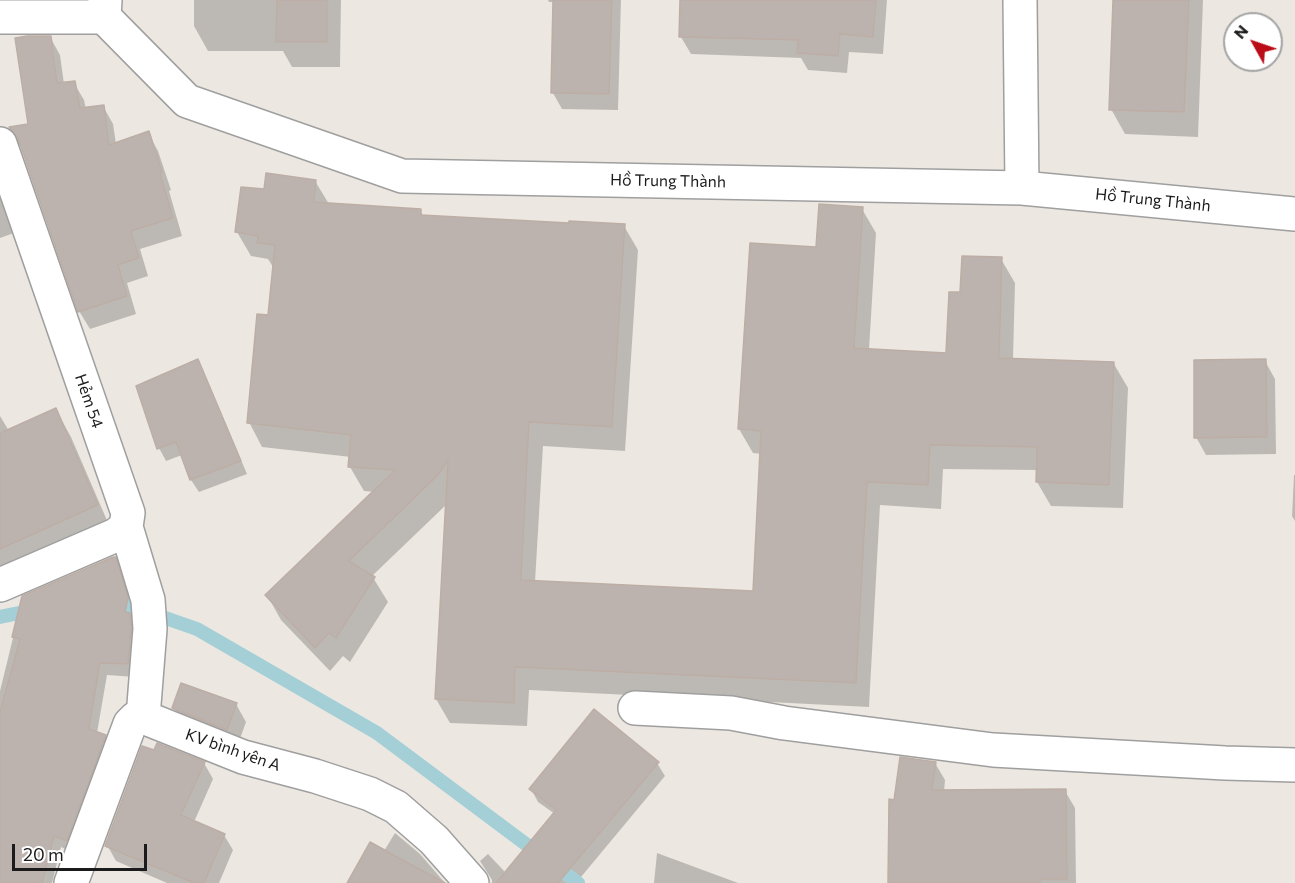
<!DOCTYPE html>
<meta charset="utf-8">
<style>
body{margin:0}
#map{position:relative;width:1295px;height:883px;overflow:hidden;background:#ece8e1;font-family:Commissioner,sans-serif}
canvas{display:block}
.north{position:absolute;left:1223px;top:12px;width:60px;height:60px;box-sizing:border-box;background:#fff;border:2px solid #a4a4a4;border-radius:50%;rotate:310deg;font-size:16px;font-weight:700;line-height:24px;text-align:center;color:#1b1b1b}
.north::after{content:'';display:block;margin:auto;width:21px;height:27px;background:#ba0d17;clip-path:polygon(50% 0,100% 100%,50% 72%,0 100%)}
.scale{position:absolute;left:12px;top:844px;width:135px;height:27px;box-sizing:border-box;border:3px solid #1b1b1b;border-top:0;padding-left:8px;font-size:18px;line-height:21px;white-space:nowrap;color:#1b1b1b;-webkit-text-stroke:4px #fff;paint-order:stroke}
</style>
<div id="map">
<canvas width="1295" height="883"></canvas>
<div class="north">N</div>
<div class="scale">20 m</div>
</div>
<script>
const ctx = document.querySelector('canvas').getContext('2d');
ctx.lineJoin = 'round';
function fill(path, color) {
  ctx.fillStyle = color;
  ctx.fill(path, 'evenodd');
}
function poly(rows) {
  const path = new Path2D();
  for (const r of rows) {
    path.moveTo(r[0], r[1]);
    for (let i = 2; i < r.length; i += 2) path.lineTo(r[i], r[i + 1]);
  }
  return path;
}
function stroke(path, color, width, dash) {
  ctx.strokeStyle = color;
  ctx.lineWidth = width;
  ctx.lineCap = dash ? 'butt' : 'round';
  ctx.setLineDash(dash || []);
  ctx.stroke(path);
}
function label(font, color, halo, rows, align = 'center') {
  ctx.font = font + ' Commissioner,sans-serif';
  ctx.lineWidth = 4.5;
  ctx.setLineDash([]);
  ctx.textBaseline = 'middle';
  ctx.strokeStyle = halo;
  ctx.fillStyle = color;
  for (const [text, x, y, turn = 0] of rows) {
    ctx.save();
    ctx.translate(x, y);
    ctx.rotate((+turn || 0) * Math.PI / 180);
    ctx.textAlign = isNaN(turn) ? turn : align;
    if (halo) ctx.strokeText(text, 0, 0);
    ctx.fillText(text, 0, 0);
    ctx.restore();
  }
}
fill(poly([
 [194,0,341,0,340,67,292,67,283,51,208,51,194,26],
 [548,0,621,0,618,110,562,109,553,93,555,2,549,2],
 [682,0,887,0,883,54,849,52,847,73,808,70,801,58,691,54,681,37],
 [1115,0,1203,0,1198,137,1125,134,1111,109],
 [50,37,60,55,64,84,74,83,84,100,86,109,103,106,113,124,116,144,148,133,158,151,171,190,169,191,182,236,140,249,148,276,127,283,136,314,90,329,79,311,22,147,19,145,10,128,30,125],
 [315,181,329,204,420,211,424,216,624,226,638,250,625,451,543,446,535,582,754,592,762,454,753,453,739,429,751,245,817,249,862,209,876,233,869,350,948,354,962,294,1001,259,1015,283,1013,360,1114,364,1128,388,1123,508,1051,506,1037,482,1038,470,943,469,941,509,880,505,869,707,529,690,527,726,450,723,436,699,447,504,372,576,388,602,350,662,343,656,330,671,281,620,267,595,375,492,364,491,350,467,351,457,262,447,249,422,270,316,273,267,268,259,251,256,237,232,266,191],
 [0,193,14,233,0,238],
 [197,361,204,373,247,474,199,492,191,480,182,455,166,461,159,448],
 [1265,361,1275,379,1276,454,1206,455,1196,437],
 [56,410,71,437,112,532,0,582,0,416,9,431],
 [1294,475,1295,475,1295,521,1292,516],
 [115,559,122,572,134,612,133,620,137,627,135,677,107,675,97,733,105,736,112,749,74,853,61,847,52,883,0,883,0,691,23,597],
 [236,704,246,722,237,747,184,726,174,708],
 [204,763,213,779,194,822,224,835,233,850,219,883,167,883,116,861,107,845],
 [657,763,665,776,576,883,492,883,492,880,480,861,488,854,506,873,555,814,538,802,531,789],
 [935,763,945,780,944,792,1065,791,1075,808,1076,883,889,883,895,801],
 [395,833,420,854,445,883,356,883,384,851],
 [657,853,738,883,739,883,654,883]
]), '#0003');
stroke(poly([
 [111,599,197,629,377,733,578,883],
 [0,617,34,610]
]), '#a4cfd7', 14);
const building = poly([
 [277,0,327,0,327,42,276,42,277,0],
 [553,0,612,0,609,94,551,93,553,0],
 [680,0,876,0,873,37,840,34,838,56,797,53,798,40,679,37,680,0],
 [1113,0,1189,0,1184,112,1109,110,1113,0],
 [27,36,51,36,57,83,75,81,80,108,104,105,109,145,149,131,162,172,160,173,173,218,131,231,139,258,118,265,127,296,78,312,18,138,9,127,28,124,15,38,27,36],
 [266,173,316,180,314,202,421,209,421,215,569,223,569,221,625,224,612,427,529,422,521,580,753,591,761,431,738,429,750,243,816,247,819,204,863,207,854,348,946,353,949,292,960,292,962,256,1002,257,999,358,1114,362,1109,485,1036,482,1037,447,930,445,928,485,867,482,856,683,515,667,514,703,435,699,448,460,438,475,349,561,375,577,336,638,329,633,315,648,265,595,395,470,348,467,351,435,247,423,257,314,268,315,275,245,257,243,258,236,235,232,241,187,264,189,266,173],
 [198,359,241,461,190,480,176,442,157,449,136,386,198,359],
 [1266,359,1267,437,1194,438,1194,360,1266,359],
 [56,408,98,505,0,549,0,433,56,408],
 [113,557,116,557,128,598,125,612,130,613,131,629,128,664,100,663,89,729,106,735,67,841,54,836,42,883,0,883,0,712,20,639,12,637,22,596,113,557],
 [181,683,237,703,227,730,172,708,181,683],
 [594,709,659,762,558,883,496,883,556,810,529,789,594,709],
 [157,743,205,762,181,815,225,834,204,883,194,883,105,846,142,746,154,750,157,743],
 [900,757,936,762,932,790,1066,789,1067,879,1040,879,1040,883,888,883,889,799,894,800,900,757],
 [370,842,445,883,347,883,370,842]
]);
fill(building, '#bcb3ae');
stroke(building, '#bdaea5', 1.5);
const minor = poly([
 [105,0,104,17,187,101,402,176,1022,188,1295,214],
 [1020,0,1022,188],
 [0,17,104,17],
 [0,144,128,513,126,527,116,535,0,585],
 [126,527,148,600,150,629,143,717],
 [635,708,731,713,784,723,993,750,1225,763,1295,765],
 [71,883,130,724,136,718,143,717,243,757,315,776,370,794,396,807,434,840,472,883]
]);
stroke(minor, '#9f9f9f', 36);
stroke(minor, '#fff', 33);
label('16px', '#1b1b1b', '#fff', [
 ["Hồ Trung Thành",668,181,1],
 ["Hồ Trung Thành",1153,200,6],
 ["Hẻm 54",89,401,71],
 ["KV bình yên A",233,750,19]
]);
</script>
